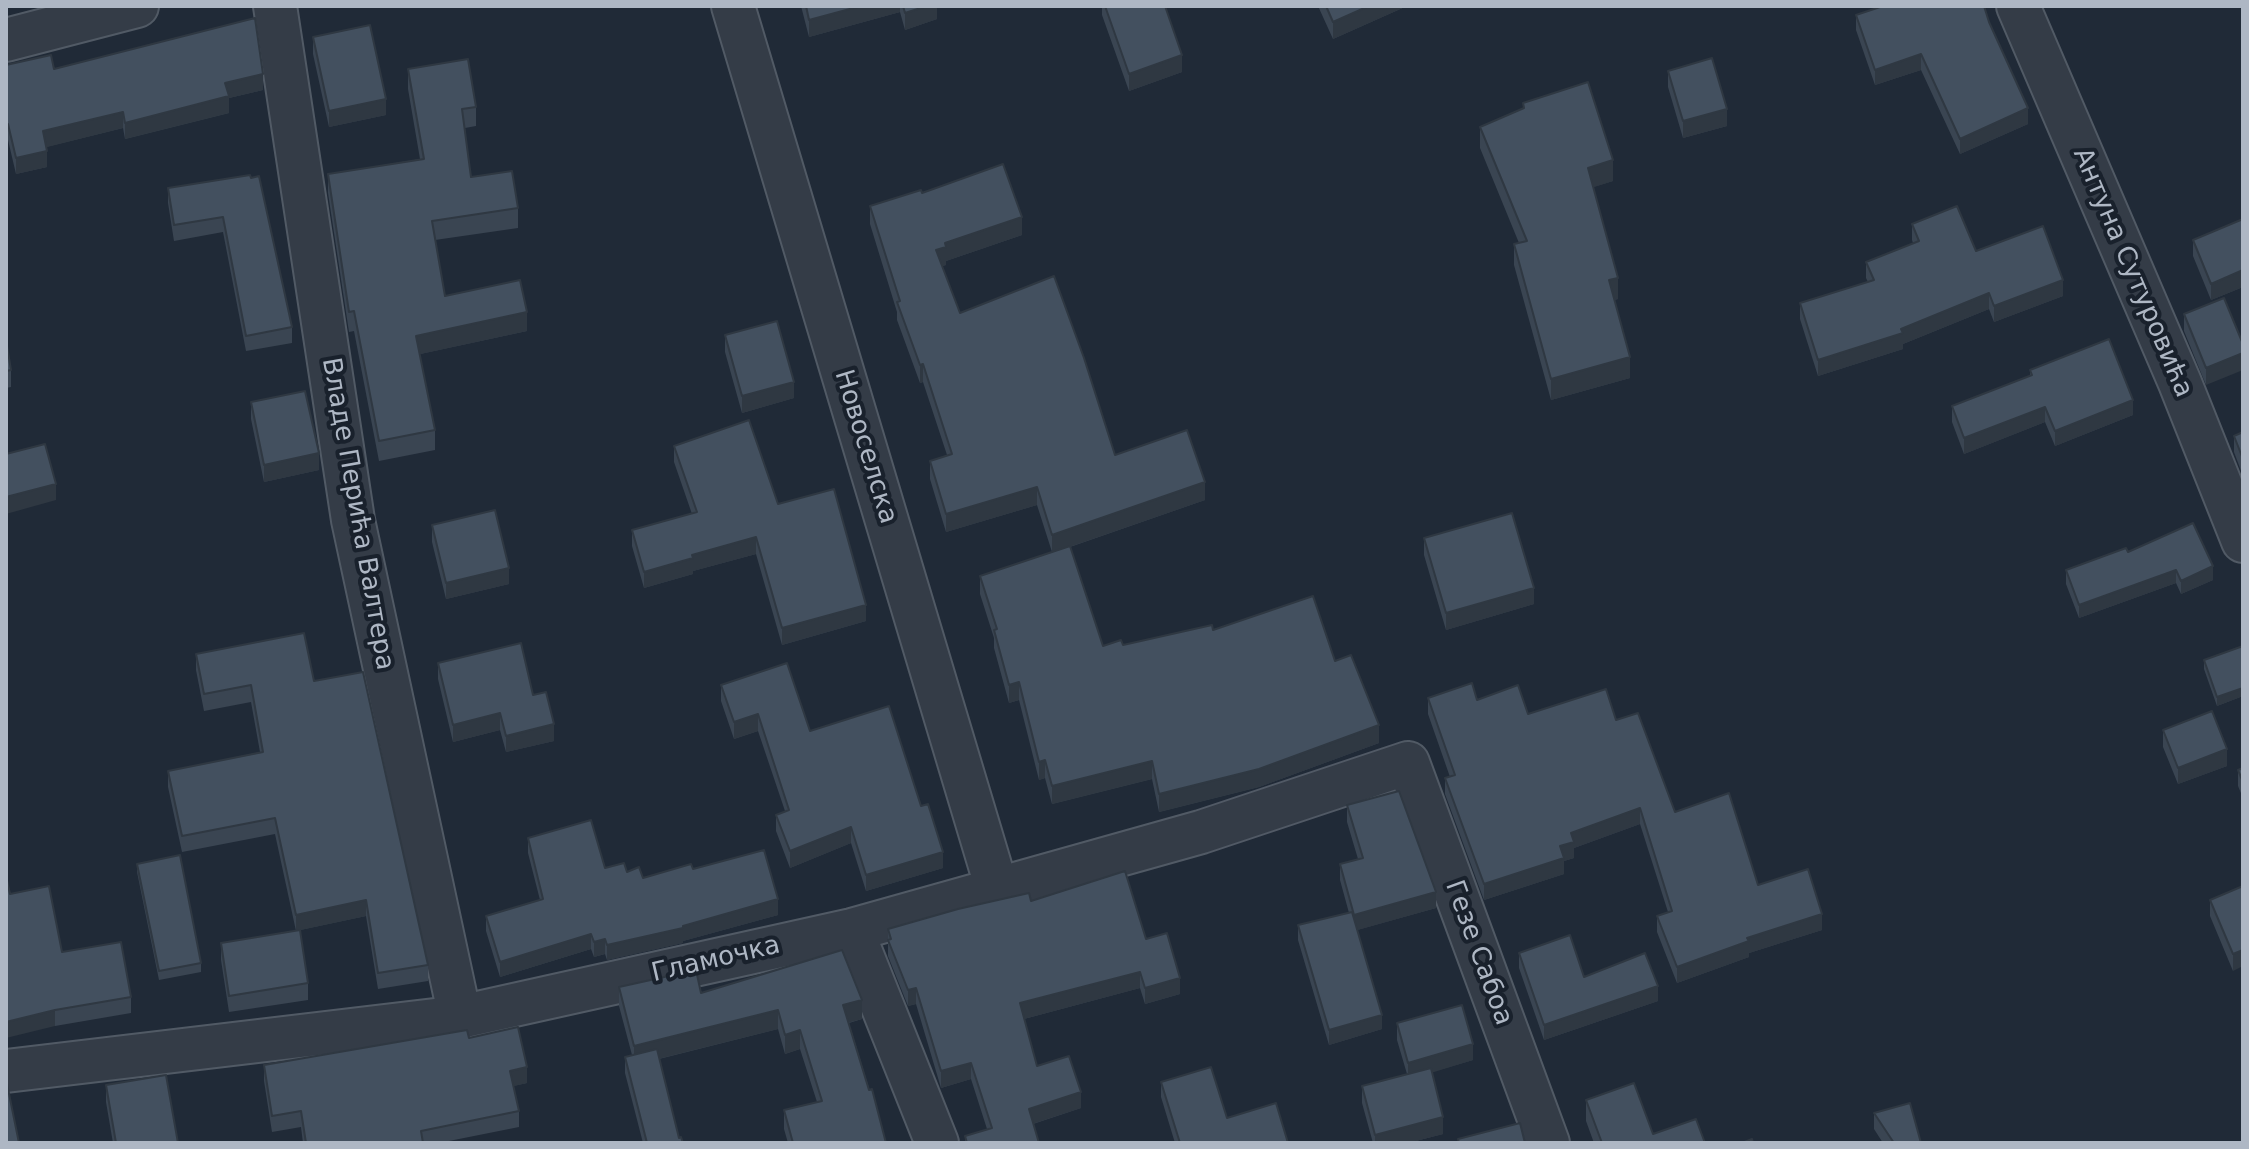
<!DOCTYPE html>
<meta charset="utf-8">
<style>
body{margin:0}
#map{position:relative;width:2249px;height:1149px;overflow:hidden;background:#202a37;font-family:"DejaVu Sans",sans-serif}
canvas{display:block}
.frame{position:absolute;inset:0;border:8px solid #aeb7c4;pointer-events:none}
</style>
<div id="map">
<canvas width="2249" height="1149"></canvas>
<div class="frame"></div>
</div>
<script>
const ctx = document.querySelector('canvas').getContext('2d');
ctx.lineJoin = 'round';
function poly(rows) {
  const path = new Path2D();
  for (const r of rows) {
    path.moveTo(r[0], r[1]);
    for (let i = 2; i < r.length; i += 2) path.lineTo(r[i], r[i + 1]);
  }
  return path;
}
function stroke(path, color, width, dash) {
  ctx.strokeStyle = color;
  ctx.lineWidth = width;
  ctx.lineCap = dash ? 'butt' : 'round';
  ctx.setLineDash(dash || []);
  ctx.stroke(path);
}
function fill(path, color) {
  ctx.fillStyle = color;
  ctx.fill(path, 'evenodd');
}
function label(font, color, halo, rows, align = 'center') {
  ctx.font = font + ' "DejaVu Sans",sans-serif';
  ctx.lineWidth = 8;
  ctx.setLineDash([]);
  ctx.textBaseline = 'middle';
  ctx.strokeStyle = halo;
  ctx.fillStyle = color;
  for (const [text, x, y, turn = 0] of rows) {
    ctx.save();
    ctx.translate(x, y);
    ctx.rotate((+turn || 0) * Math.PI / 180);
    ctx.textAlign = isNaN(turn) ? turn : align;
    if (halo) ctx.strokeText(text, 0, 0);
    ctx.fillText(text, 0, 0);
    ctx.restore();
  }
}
const street = poly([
 [275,6,353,520,460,1017],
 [733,6,997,889],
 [2018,6,2180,383,2243,541],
 [6,40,137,6],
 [852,930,937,1143],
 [6,1071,460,1017,852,930,1201,832,1408,763,1548,1143]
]);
stroke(street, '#515a65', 46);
stroke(street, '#343c47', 42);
fill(poly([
 [801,6,937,6,937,19,905,30,900,12,809,37],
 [1102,6,1165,6,1182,72,1129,91,1102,15],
 [1318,6,1407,6,1333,39],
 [1856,15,1989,22,2028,124,1960,154,1921,70,1875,85,1856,30],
 [313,37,386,115,329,127,313,54],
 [6,65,54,69,263,90,229,98,229,113,125,139,123,128,46,147,47,167,16,174,8,140,6,141],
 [408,69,476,107,476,126,465,128,471,177,518,208,518,228,435,240,445,296,527,331,420,354,435,430,435,450,379,461,354,331,349,332,328,193,328,174,420,159,408,89],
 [1668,71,1727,126,1683,138,1668,87],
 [1523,103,1613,181,1593,187,1618,299,1614,300,1630,378,1551,400,1514,265,1514,244,1519,243,1480,148,1480,127,1523,109],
 [250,175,292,327,292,343,246,351,223,232,174,241,168,203,168,188],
 [922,193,1022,235,946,261,946,265,942,266,960,313,1115,455,1205,500,1070,547,1103,646,1123,645,1213,630,1335,661,1379,743,1259,787,1159,812,1152,779,1052,804,1045,778,1039,780,1019,700,1009,703,994,648,994,638,980,594,980,576,1052,552,1037,505,946,532,930,479,930,461,947,455,923,382,920,383,897,320,897,312,870,224,870,206],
 [2243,219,2243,287,2211,300,2193,256,2193,240],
 [1912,224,1976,251,2063,296,1994,322,1989,309,1903,344,1903,349,1818,376,1800,319,1800,303,1868,282,1866,278,1866,262,1913,243,1912,240],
 [2224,298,2206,385,2184,331,2184,314],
 [725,335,794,398,742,413,725,352],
 [6,340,11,370,11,387,6,388],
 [2030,370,2133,415,2055,446,2045,422,1964,454,1952,422,1952,406,2030,376],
 [251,402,319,470,264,482,251,419],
 [2243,432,2243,476,2234,452,2234,436],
 [674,446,778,504,866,621,782,645,756,554,693,571,693,574,644,588,632,546,632,530,692,514,674,462],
 [432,525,509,584,446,599,432,542],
 [1424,538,1534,604,1446,630,1424,555],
 [2128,552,2213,580,2181,594,2176,583,2079,618,2066,584,2066,570],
 [2243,646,2243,696,2217,706,2204,669,2204,660],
 [196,654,314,681,428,965,428,981,378,989,366,916,300,930,308,983,308,1000,229,1012,221,960,221,943,296,931,275,834,182,852,168,787,168,771,260,752,251,702,204,711,196,670],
 [438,663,533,695,554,741,506,752,500,730,453,742,438,679],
 [721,685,810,731,921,806,943,868,866,891,851,843,790,868,776,831,776,815,785,811,758,731,734,739,721,701],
 [1428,698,1477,700,1528,714,1616,720,1675,812,1758,885,1822,930,1749,953,1749,957,1677,983,1657,932,1657,916,1668,912,1640,824,1574,848,1574,858,1564,861,1564,874,1484,900,1445,794,1445,778,1450,777,1428,714],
 [2163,730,2227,766,2178,784,2163,747],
 [2243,768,2243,798,2238,786,2238,770],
 [1347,805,1436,908,1357,930,1382,1029,1329,1045,1298,940,1298,925,1349,913,1340,880,1340,864,1358,859,1347,822],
 [528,838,605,868,627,872,643,878,693,869,778,915,683,941,683,943,607,960,605,954,594,957,591,949,500,977,486,931,486,916,540,900,528,853],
 [137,864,201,963,201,972,159,980,137,872],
 [2243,886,2233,971,2210,916,2210,900],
 [10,894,62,952,131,997,131,1013,55,1026],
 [1031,901,1146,939,1180,994,1145,1004,1140,988,1024,1019,1037,1066,1081,1108,1033,1124,1039,1143,965,1143,965,1136,987,1129,971,1079,941,1088,916,1004,908,1006,888,956,888,929],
 [1519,953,1584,977,1658,1001,1544,1040,1519,968],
 [619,987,701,993,862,1019,849,1023,886,1143,788,1143,784,1129,784,1110,817,1102,800,1049,785,1054,778,1029,659,1059,679,1138,683,1143,643,1143,625,1073,625,1057,632,1055,619,1006],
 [1397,1023,1473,1060,1432,1072,1443,1134,1408,1143,1373,1143,1362,1103,1362,1086,1407,1074,1397,1040],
 [469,1038,527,1083,513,1086,519,1111,519,1127,439,1143,303,1143,301,1127,272,1132,264,1081,264,1065],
 [1161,1082,1227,1118,1288,1143,1175,1143,1161,1097],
 [106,1085,178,1143,113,1143,106,1102],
 [1586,1100,1653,1134,1705,1143,1594,1143,1586,1121],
 [1874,1113,1921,1143,1883,1143,1874,1129]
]), '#3a4552');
fill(poly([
 [861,6,900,6,900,12,809,37,809,20],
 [927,6,937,6,937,19,905,30,905,13],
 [1369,6,1407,6,1333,39,1333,22],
 [1921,54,1921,70,1875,85,1875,70],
 [1182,55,1182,72,1129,91,1129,74],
 [263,74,263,90,229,98,229,113,125,139,125,123,225,83],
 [386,99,386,115,329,127,329,111],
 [2028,108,2028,124,1960,154,1960,139],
 [1727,109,1727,126,1683,138,1683,121],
 [123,112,123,128,43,148,43,131],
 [47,151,47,167,16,174,16,158],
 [1613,160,1613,181,1588,189,1588,168],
 [1022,217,1022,235,946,261,946,265,936,268,936,250,945,243],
 [2243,270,2243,287,2211,300,2211,284],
 [1618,278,1618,299,1609,301,1609,280],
 [2063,280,2063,296,1994,322,1994,306],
 [1989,293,1989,309,1903,344,1903,349,1818,376,1818,360,1901,329],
 [527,312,527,331,416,355,416,336],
 [2243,353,2243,370,2206,385,2206,368],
 [1630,357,1630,378,1551,400,1551,379],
 [923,364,923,382,920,383,920,365],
 [794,382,794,398,742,413,742,396],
 [2133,400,2133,415,2055,446,2055,431],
 [2045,407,2045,422,1964,454,1964,438],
 [319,453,319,470,264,482,264,465],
 [1205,482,1205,500,1052,553,1052,535],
 [56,484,56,500,6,514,6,497],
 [1037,487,1037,505,946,532,946,514],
 [756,537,756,554,693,571,693,574,644,588,644,572,692,555],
 [2213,566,2213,580,2181,594,2181,581],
 [509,568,509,584,446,599,446,583],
 [2176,570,2176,583,2079,618,2079,605],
 [1534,588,1534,604,1446,630,1446,613],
 [866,605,866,621,782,645,782,628],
 [1019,682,1019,700,1009,703,1009,685],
 [2243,688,2243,696,2217,706,2217,697],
 [500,713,500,730,453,742,453,725],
 [758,714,758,731,734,739,734,722],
 [554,724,554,741,506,752,506,736],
 [1379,725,1379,743,1259,787,1159,812,1159,794],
 [2227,749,2227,766,2178,784,2178,768],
 [1045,760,1045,778,1039,780,1039,762],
 [1152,761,1152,779,1052,804,1052,786],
 [1640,808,1640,824,1574,848,1574,858,1564,861,1564,874,1484,900,1484,884,1571,833],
 [851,827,851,843,790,868,790,851],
 [943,852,943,868,866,891,866,875],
 [1436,892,1436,908,1354,931,1354,915],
 [778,899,778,915,683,941,683,943,607,960,607,945,683,926],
 [366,900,366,916,296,931,296,915],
 [1822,914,1822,930,1749,953,1749,957,1677,983,1677,967,1747,938],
 [591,934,591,949,500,977,500,962],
 [605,939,605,954,594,957,594,942],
 [2243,950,2243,966,2233,971,2233,954],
 [1140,972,1140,988,1020,1020,1020,1003],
 [1180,978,1180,994,1145,1004,1145,988],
 [1658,986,1658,1001,1544,1040,1544,1025],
 [916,988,916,1004,908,1006,908,990],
 [862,1000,862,1019,843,1024,843,1005],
 [55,1010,55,1026,6,1038,6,1022],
 [778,1010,778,1029,634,1065,634,1046],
 [1382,1015,1382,1029,1329,1045,1329,1030],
 [800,1030,800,1049,785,1054,785,1035],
 [1473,1044,1473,1060,1408,1080,1408,1063],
 [971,1063,971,1079,941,1088,941,1071],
 [527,1067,527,1083,510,1087,510,1071],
 [1081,1092,1081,1108,1029,1125,1029,1109],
 [1443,1117,1443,1134,1408,1143,1375,1143,1375,1135]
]), '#2f3842');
const building = poly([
 [806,6,861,6,809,20,806,6],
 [903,6,927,6,905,13,903,6],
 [1105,6,1165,6,1182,55,1129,74,1105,6],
 [1326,6,1369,6,1333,22,1326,6],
 [1883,6,1984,6,1989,22,2028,108,1960,139,1921,54,1875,70,1856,15,1883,6],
 [255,18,263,74,225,83,229,96,125,123,123,112,43,131,47,151,16,158,8,124,6,124,6,65,51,55,54,69,255,18],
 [370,25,386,99,329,111,313,37,370,25],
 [1712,58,1727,109,1683,121,1668,71,1712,58],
 [468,59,476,107,462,109,471,177,512,171,518,208,432,221,445,296,520,280,527,312,416,336,435,430,379,441,354,311,349,312,328,174,424,159,408,69,468,59],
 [1588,82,1613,160,1588,168,1618,278,1609,280,1630,357,1551,379,1514,244,1527,241,1480,127,1524,108,1523,103,1588,82],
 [1003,164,1022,217,945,243,946,247,936,250,960,313,1054,276,1084,358,1115,455,1187,430,1205,482,1052,535,1037,487,946,514,930,461,952,454,923,364,920,365,897,302,900,301,870,206,921,190,922,193,1003,164],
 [250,175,251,178,259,176,292,327,246,336,223,217,174,225,168,188,250,175],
 [1957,206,1976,251,2043,226,2063,280,1994,306,1989,293,1901,329,1903,333,1818,360,1800,303,1874,280,1866,262,1919,241,1912,224,1957,206],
 [2243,219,2243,270,2211,284,2193,240,2243,219],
 [2224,298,2243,344,2243,353,2206,368,2184,314,2224,298],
 [777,321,794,382,742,396,725,335,777,321],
 [2109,339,2133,400,2055,431,2045,407,1964,438,1952,406,2032,375,2030,370,2109,339],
 [6,340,11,370,6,371,6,340],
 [305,391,319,453,264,465,251,402,305,391],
 [749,420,778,504,834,489,866,605,782,628,756,537,692,555,693,558,644,572,632,530,697,512,674,446,749,420],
 [2243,432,2243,459,2234,436,2243,432],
 [45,444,56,484,6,497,6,454,45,444],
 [495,510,509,568,446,583,432,525,495,510],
 [1512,513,1534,588,1446,613,1424,538,1512,513],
 [2193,523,2213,566,2181,581,2176,570,2079,605,2066,570,2126,548,2128,552,2193,523],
 [1070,546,1103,646,1121,640,1123,645,1212,625,1213,630,1313,596,1335,661,1351,655,1379,725,1259,769,1159,794,1152,761,1052,786,1045,760,1039,762,1019,682,1009,685,994,630,997,629,980,576,1070,546],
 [304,633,314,681,363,672,428,965,378,973,366,900,296,915,275,818,182,836,168,771,263,752,251,685,204,694,196,654,304,633],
 [521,643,533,695,546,692,554,724,506,736,500,713,453,725,438,663,521,643],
 [2243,646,2243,688,2217,697,2204,660,2243,646],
 [787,663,810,731,889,706,921,806,928,804,943,852,866,875,851,827,790,851,776,815,789,810,758,714,734,722,721,685,787,663],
 [1472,683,1477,700,1518,685,1528,714,1606,689,1616,720,1638,713,1675,812,1729,793,1758,885,1808,869,1822,914,1747,938,1749,941,1677,967,1657,916,1672,911,1640,808,1571,833,1574,842,1560,846,1564,858,1484,884,1445,778,1455,775,1428,698,1472,683],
 [2212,711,2227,749,2178,768,2163,730,2212,711],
 [2243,768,2243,782,2238,770,2243,768],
 [1399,791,1436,892,1354,915,1340,864,1363,858,1347,805,1399,791],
 [591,820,605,868,624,863,627,872,639,867,643,878,691,864,693,869,764,850,778,899,683,926,683,928,607,945,605,939,594,942,591,934,500,962,486,916,543,899,528,838,591,820],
 [180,855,201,963,159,971,137,864,180,855],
 [1125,871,1146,939,1167,933,1180,978,1145,988,1140,972,1020,1003,1037,1066,1069,1056,1081,1092,1029,1109,1039,1143,967,1143,965,1136,992,1128,971,1063,941,1071,916,988,908,990,888,940,891,939,888,929,958,909,1029,893,1031,901,1125,871],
 [6,876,10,894,49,886,62,952,121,942,131,997,55,1010,6,1022,6,876],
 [2243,886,2243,950,2233,954,2210,900,2243,886],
 [1352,912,1382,1015,1329,1030,1298,925,1352,912],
 [300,930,308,983,229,996,221,943,300,930],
 [1570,935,1584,977,1645,953,1658,986,1544,1025,1519,953,1570,935],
 [842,950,862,1000,843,1005,869,1090,872,1089,886,1143,793,1143,784,1110,822,1101,800,1030,785,1035,778,1010,634,1046,619,987,696,970,701,993,842,950],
 [1462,1005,1473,1044,1408,1063,1397,1023,1462,1005],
 [518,1027,527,1067,510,1071,519,1111,421,1131,423,1143,306,1143,301,1111,272,1116,264,1065,467,1030,469,1038,518,1027],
 [657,1049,679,1138,681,1137,683,1143,647,1143,625,1057,657,1049],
 [1211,1067,1227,1118,1276,1103,1288,1143,1180,1143,1161,1082,1211,1067],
 [1431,1068,1443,1117,1375,1135,1362,1086,1431,1068],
 [166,1075,178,1143,116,1143,106,1085,166,1075],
 [6,1079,19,1143,6,1143,6,1079],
 [1634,1083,1653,1134,1696,1119,1705,1143,1602,1143,1586,1100,1634,1083],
 [1910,1103,1921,1143,1894,1143,1874,1113,1910,1103],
 [1520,1123,1525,1143,1459,1143,1458,1139,1520,1123],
 [1752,1139,1753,1143,1742,1143,1752,1139]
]);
fill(building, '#43505f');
stroke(building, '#2f3842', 2);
label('26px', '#aeb7c4', '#19212c', [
 ["Антуна Сутуровића",2132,273,67],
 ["Новоселска",865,447,73],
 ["Владе Перића Валтера",357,514,80],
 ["Гезе Сабоа",1478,953,70],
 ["Гламочка",716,960,-13]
]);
</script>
